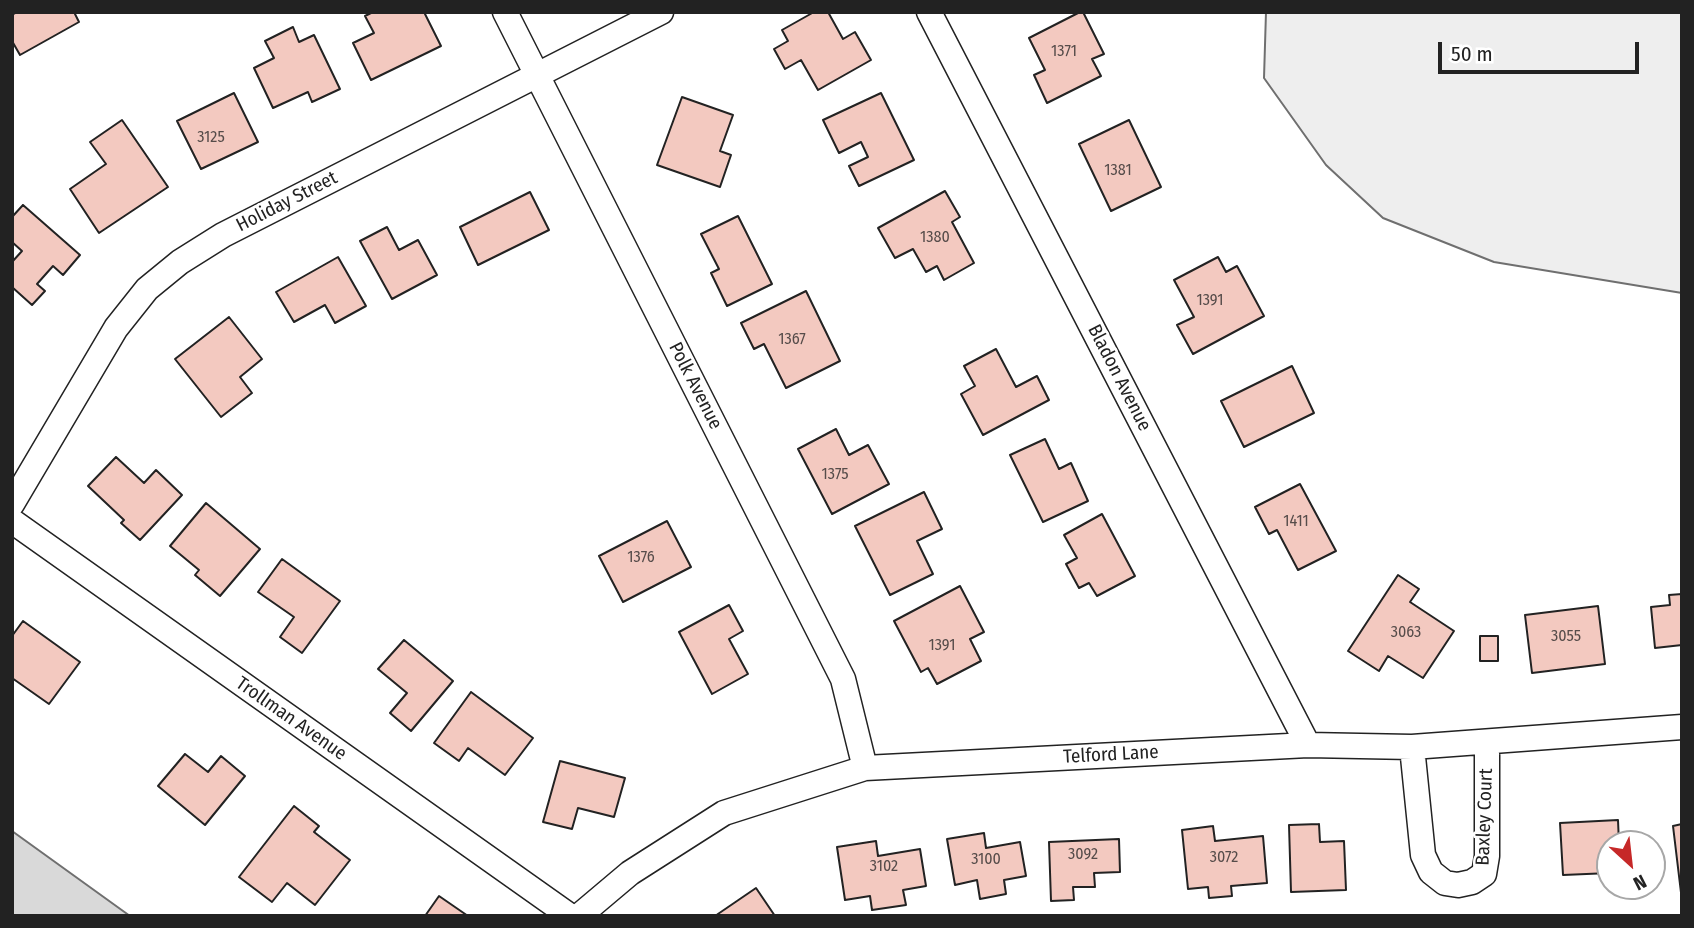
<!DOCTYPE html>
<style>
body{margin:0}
#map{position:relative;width:1694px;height:928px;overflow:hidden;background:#fff;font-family:"Fira Sans Condensed",sans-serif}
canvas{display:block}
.frame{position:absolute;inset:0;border:14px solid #222;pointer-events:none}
.north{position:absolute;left:1596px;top:830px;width:70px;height:70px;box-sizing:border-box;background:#fff;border:2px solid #a7a7a7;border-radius:50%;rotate:153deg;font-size:19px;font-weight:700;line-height:28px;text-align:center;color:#222}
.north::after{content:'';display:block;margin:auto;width:24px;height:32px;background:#c62828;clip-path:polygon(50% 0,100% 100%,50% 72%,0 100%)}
.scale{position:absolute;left:1438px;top:42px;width:201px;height:32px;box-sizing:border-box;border:4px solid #222;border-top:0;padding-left:9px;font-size:21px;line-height:24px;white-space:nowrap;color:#222;-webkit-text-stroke:5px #fff;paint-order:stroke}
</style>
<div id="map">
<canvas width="1694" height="928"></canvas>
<div class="frame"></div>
<div class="north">N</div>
<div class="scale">50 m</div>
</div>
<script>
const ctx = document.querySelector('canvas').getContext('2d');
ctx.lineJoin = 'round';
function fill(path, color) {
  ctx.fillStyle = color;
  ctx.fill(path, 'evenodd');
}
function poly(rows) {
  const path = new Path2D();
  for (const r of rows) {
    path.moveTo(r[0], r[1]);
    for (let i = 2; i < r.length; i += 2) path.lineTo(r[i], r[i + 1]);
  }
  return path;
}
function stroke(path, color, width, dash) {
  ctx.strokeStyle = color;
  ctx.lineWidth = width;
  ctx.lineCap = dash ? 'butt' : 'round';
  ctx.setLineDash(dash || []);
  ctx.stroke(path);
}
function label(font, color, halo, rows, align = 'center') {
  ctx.font = font + ' "Fira Sans Condensed",sans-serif';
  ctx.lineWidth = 5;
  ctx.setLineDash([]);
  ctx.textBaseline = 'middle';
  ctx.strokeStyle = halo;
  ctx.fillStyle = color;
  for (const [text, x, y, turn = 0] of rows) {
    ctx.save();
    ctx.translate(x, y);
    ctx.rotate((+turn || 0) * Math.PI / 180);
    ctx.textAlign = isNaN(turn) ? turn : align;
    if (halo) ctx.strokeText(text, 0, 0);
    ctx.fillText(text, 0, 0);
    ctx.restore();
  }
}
const green = poly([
 [1266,12,1682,12,1682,293,1494,262,1383,218,1326,165,1264,78,1266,12]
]);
fill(green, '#eee');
stroke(green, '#6f6f6f', 2);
const water = poly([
 [12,831,130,916,12,916,12,831]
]);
fill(water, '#d9d9d9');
stroke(water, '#6f6f6f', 2);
const building = poly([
 [17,12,74,12,79,22,20,55,12,41,12,15,17,12],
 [373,12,424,12,441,46,371,80,353,43,374,33,365,16,373,12],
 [814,12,828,12,843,39,855,32,871,60,818,90,801,60,785,69,774,49,788,41,782,30,814,12],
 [1080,12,1083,12,1104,54,1092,59,1101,76,1047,103,1034,75,1045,70,1029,38,1080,12],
 [293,27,299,42,314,35,340,89,312,102,308,92,273,108,254,68,274,58,265,41,293,27],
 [234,93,258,142,201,169,177,121,234,93],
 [881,93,914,160,859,186,849,166,868,157,861,142,839,153,823,120,881,93],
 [682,97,733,115,720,151,731,155,720,187,657,165,682,97],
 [122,120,168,187,99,233,70,189,106,164,90,142,122,120],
 [1129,120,1161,187,1111,211,1079,144,1129,120],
 [945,191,960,217,952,222,974,263,944,280,937,266,926,272,913,249,895,258,878,228,945,191],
 [530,192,549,230,478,265,460,227,530,192],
 [23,205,80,255,63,275,53,266,37,284,45,291,32,305,12,287,12,262,22,251,12,242,12,217,23,205],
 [738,216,772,284,727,306,711,273,719,269,701,234,738,216],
 [387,227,399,250,418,240,437,275,392,299,360,241,387,227],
 [338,257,366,306,335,323,325,305,294,322,276,292,338,257],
 [1218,257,1226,272,1237,266,1264,316,1193,354,1177,325,1194,317,1174,280,1218,257],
 [806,291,840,361,786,388,764,344,754,349,741,323,806,291],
 [229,317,262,359,240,377,252,393,221,417,175,359,229,317],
 [996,349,1016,387,1037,376,1049,400,983,435,961,394,975,386,964,366,996,349],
 [1292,366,1314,413,1244,447,1221,401,1292,366],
 [836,429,849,455,868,445,889,484,832,514,798,449,836,429],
 [1045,439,1059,469,1071,463,1088,501,1043,522,1010,455,1045,439],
 [116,457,144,483,156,470,182,495,140,540,121,523,124,520,88,486,116,457],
 [1300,484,1336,551,1298,570,1277,530,1269,534,1255,507,1300,484],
 [924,492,942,529,917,541,933,574,890,595,855,526,924,492],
 [206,503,260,549,220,596,195,575,199,570,170,546,206,503],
 [1102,514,1135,576,1097,596,1089,583,1079,588,1066,564,1077,558,1064,535,1102,514],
 [667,521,691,567,623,602,599,556,667,521],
 [282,559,340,601,302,653,280,637,294,617,258,592,282,559],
 [1398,575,1419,589,1410,602,1454,631,1423,678,1388,656,1379,671,1348,651,1398,575],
 [960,586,984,632,970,639,981,661,937,684,928,668,921,672,894,621,960,586],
 [1682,594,1682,645,1655,648,1651,607,1670,605,1669,595,1682,594],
 [729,605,743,631,729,639,748,674,712,694,679,632,729,605],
 [1598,606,1605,664,1532,673,1525,615,1598,606],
 [23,621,80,662,49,704,12,678,12,636,23,621],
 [1480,636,1498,636,1498,661,1480,661,1480,636],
 [404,640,453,681,411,731,390,713,407,693,378,669,404,640],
 [471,692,533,738,505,775,468,748,459,761,434,743,471,692],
 [185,754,208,772,221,756,245,776,205,825,158,786,185,754],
 [560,761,625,778,614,817,578,808,572,829,543,822,560,761],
 [294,806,319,826,314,832,350,860,315,905,287,883,272,902,239,877,294,806],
 [1618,820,1619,844,1610,844,1610,873,1563,875,1560,823,1618,820],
 [1319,824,1320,842,1344,841,1346,890,1291,892,1289,825,1319,824],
 [1682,824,1682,901,1673,826,1682,824],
 [1213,826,1215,841,1263,836,1267,883,1231,886,1232,896,1209,898,1208,887,1188,889,1182,830,1213,826],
 [984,833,986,848,1020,842,1026,876,1004,880,1006,894,980,899,977,880,955,885,947,839,984,833],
 [1119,839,1120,872,1094,873,1095,887,1073,887,1074,900,1051,901,1049,842,1119,839],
 [876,841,878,856,920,849,926,886,903,890,906,905,872,910,870,896,845,900,837,847,876,841],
 [756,888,775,916,715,916,756,888],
 [439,896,468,916,425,916,439,896]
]);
fill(building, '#f3c9c0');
stroke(building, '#222', 2);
const street = poly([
 [505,12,843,679,865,768],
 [929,12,1308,745],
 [12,504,116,328,147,289,180,262,223,235,661,12],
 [12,521,570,916],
 [1412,747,1423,855,1431,872,1445,883,1458,885,1472,882,1484,874,1487,856,1487,742],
 [579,916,630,873,724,813,865,768,1308,745,1412,747,1682,727]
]);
stroke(street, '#222', 27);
stroke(street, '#fff', 24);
label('16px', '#564c4a', null, [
 ["1371",1064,52],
 ["3125",211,138],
 ["1381",1118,171],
 ["1380",935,238],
 ["1391",1210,301],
 ["1367",792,340],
 ["1375",835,475],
 ["1411",1296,522],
 ["1376",641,558],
 ["3063",1406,633],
 ["3055",1566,637],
 ["1391",942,646],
 ["3092",1083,855],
 ["3072",1224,858],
 ["3100",986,860],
 ["3102",884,867]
]);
label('19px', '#222', '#fff', [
 ["Holiday Street",287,202,-27],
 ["Bladon Avenue",1119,378,63],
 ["Polk Avenue",695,386,63],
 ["Trollman Avenue",291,719,35],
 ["Telford Lane",1111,755,-3],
 ["Baxley Court",1485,817,-88]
]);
</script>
